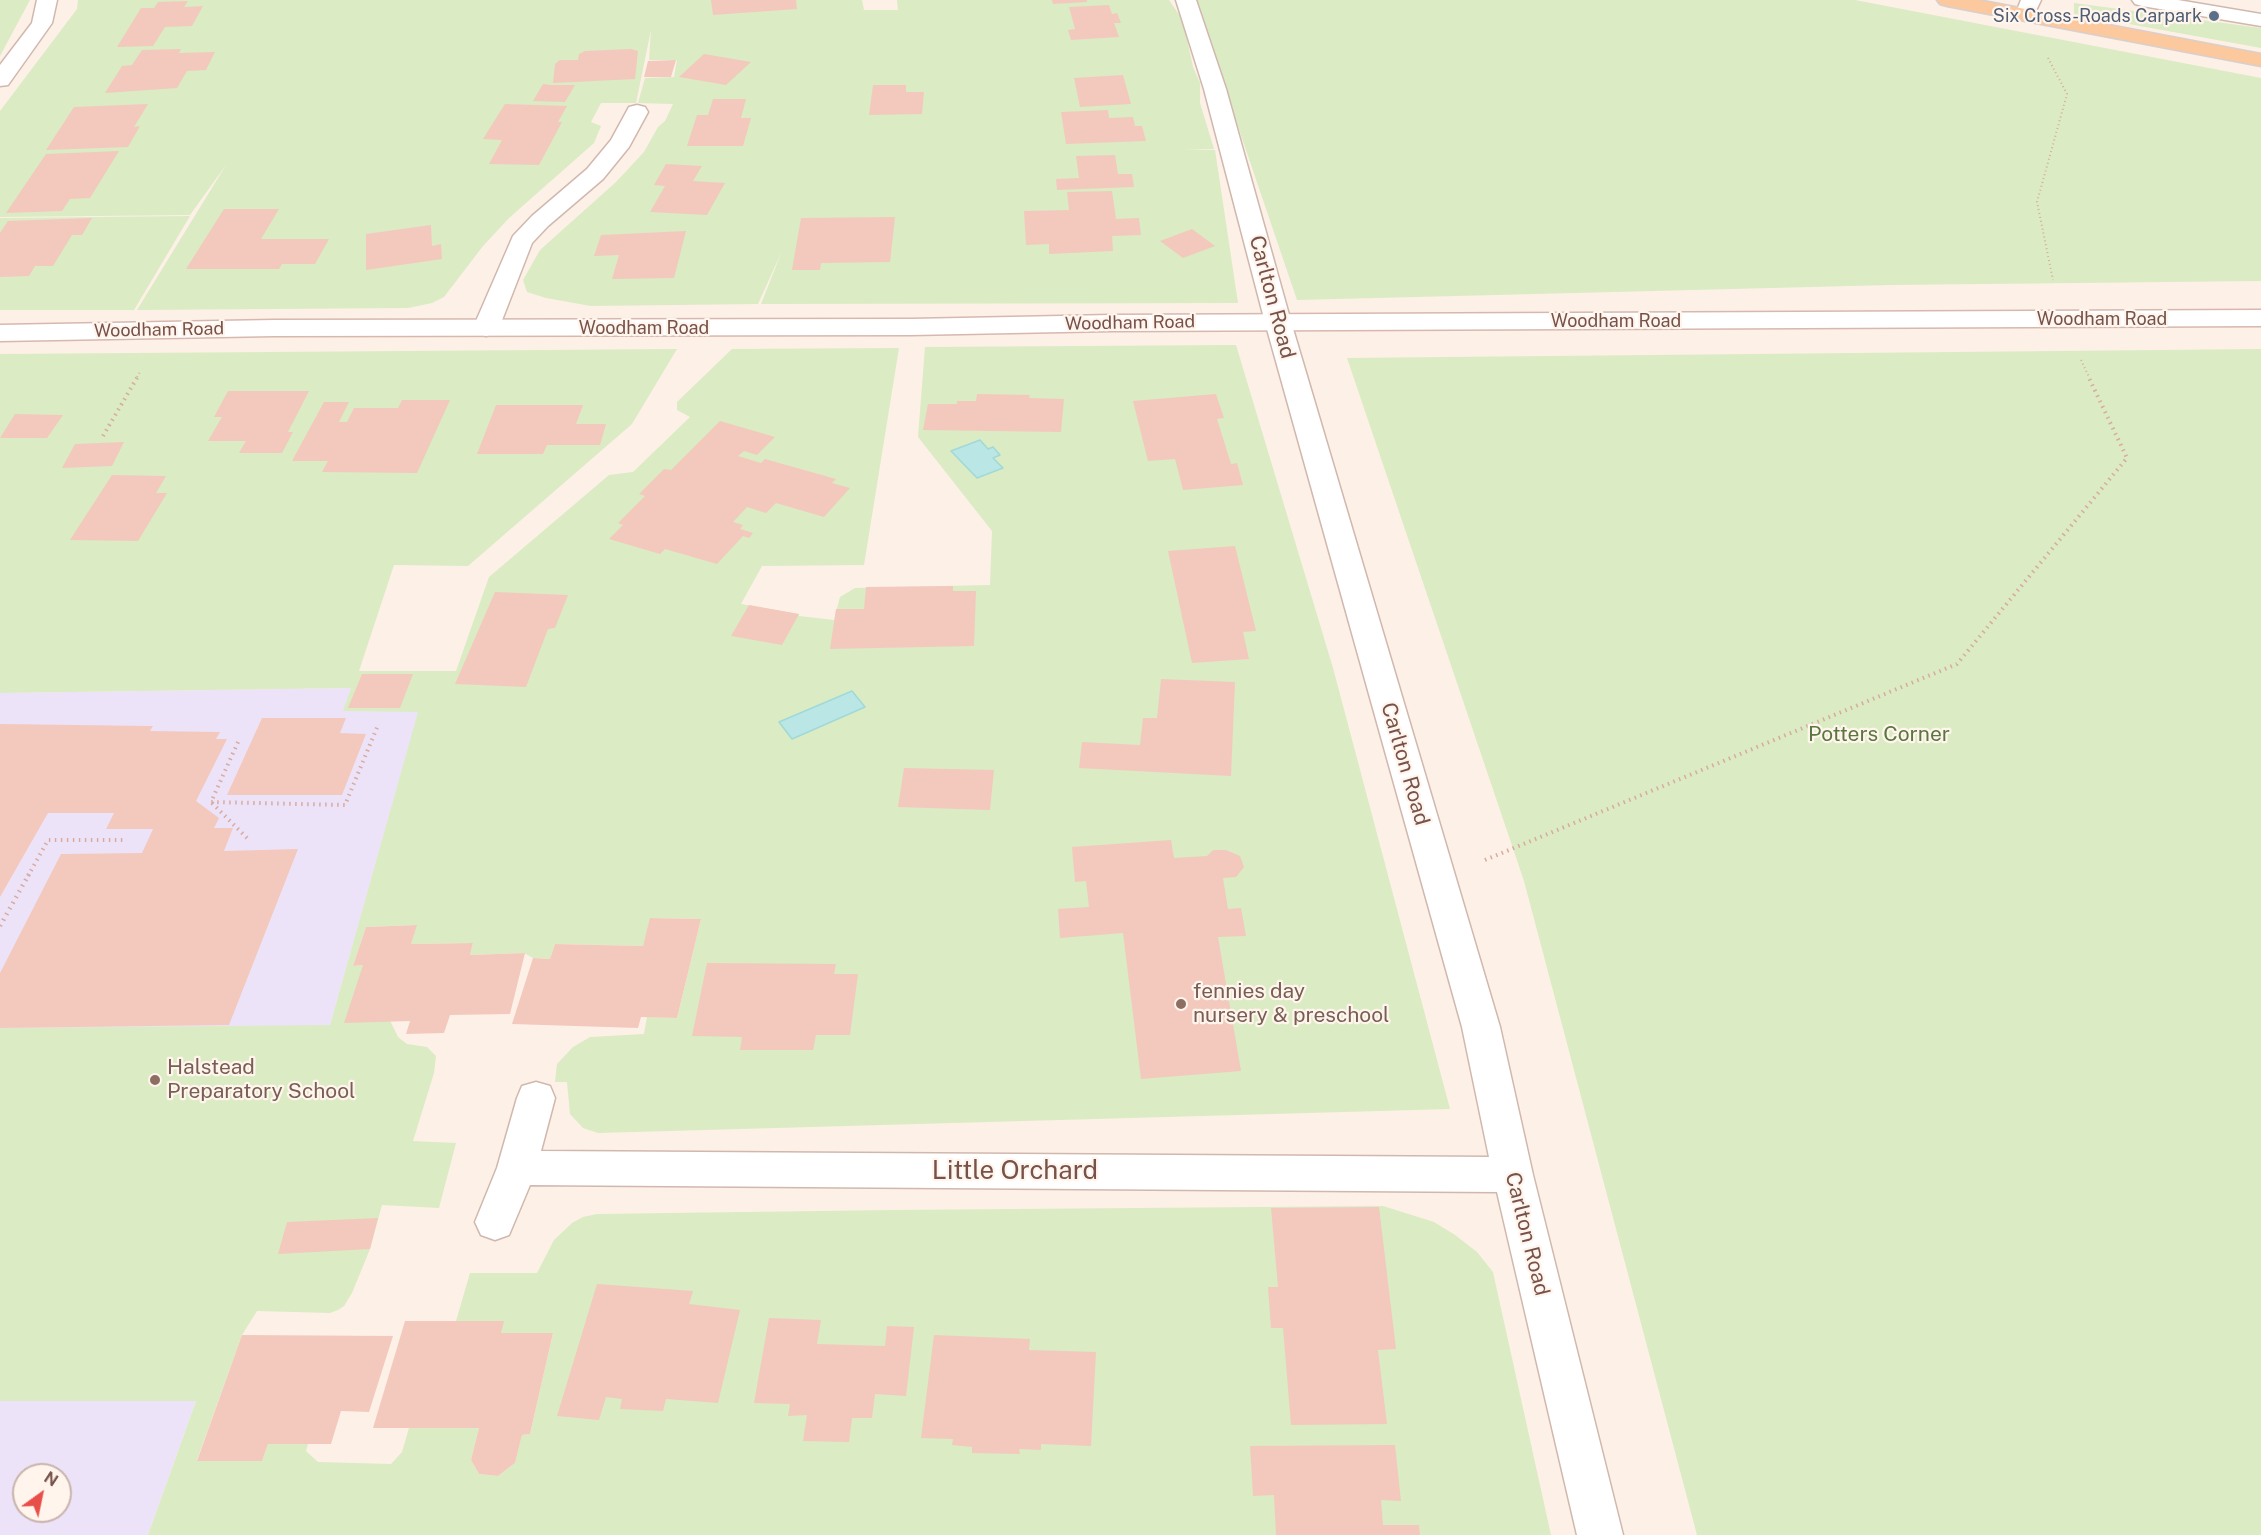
<!DOCTYPE html>
<style>
body{margin:0}
#map{position:relative;width:2261px;height:1535px;overflow:hidden;background:#fdf0e6;font-family:"Public Sans",sans-serif}
canvas{display:block}
.north{position:absolute;left:12px;top:1463px;width:60px;height:60px;box-sizing:border-box;background:#fff5ed;border:2px solid #c9b4ac;border-radius:50%;rotate:33deg;font-size:16px;font-weight:700;line-height:24px;text-align:center;color:#77524a}
.north::after{content:'';display:block;margin:auto;width:21px;height:27px;background:#e94f49;clip-path:polygon(50% 0,100% 100%,50% 72%,0 100%)}
</style>
<div id="map">
<canvas width="2261" height="1535"></canvas>
<div class="north">N</div>
</div>
<script>
const ctx = document.querySelector('canvas').getContext('2d');
ctx.lineJoin = 'round';
function fill(path, color) {
  ctx.fillStyle = color;
  ctx.fill(path, 'evenodd');
}
function poly(rows) {
  const path = new Path2D();
  for (const r of rows) {
    path.moveTo(r[0], r[1]);
    for (let i = 2; i < r.length; i += 2) path.lineTo(r[i], r[i + 1]);
  }
  return path;
}
function stroke(path, color, width, dash) {
  ctx.strokeStyle = color;
  ctx.lineWidth = width;
  ctx.lineCap = dash ? 'butt' : 'round';
  ctx.setLineDash(dash || []);
  ctx.stroke(path);
}
function label(font, color, halo, rows, align = 'center') {
  ctx.font = font + ' "Public Sans",sans-serif';
  ctx.lineWidth = 4.5;
  ctx.setLineDash([]);
  ctx.textBaseline = 'middle';
  ctx.strokeStyle = halo;
  ctx.fillStyle = color;
  for (const [text, x, y, turn = 0] of rows) {
    ctx.save();
    ctx.translate(x, y);
    ctx.rotate((+turn || 0) * Math.PI / 180);
    ctx.textAlign = isNaN(turn) ? turn : align;
    if (halo) ctx.strokeText(text, 0, 0);
    ctx.fillText(text, 0, 0);
    ctx.restore();
  }
}
fill(poly([
 [351,688,344,711,419,711,330,1025,148,1535,0,1535,0,693],
 [24,1475,60,1475,60,1511,24,1511]
]), '#ede3f9');
fill(poly([
 [0,0,30,0,0,56],
 [78,0,862,0,864,10,898,10,897,0,1169,0,1180,16,1186,35,1193,67,1200,83,1200,103,1214,149,1181,150,1215,150,1238,303,761,304,782,251,758,304,591,306,546,298,527,292,523,280,540,250,616,182,644,152,658,127,665,121,673,104,638,103,645,78,674,77,677,60,649,60,651,30,636,103,601,103,591,122,601,126,594,143,509,218,483,246,444,297,432,303,408,308,137,310,226,165,190,215,0,217,0,111,77,9],
 [1195,0,1855,0,2261,78,2261,281,1890,285,1297,300],
 [2074,3,2261,28,2261,48,2074,14],
 [190,216,134,310,0,310,0,218],
 [1236,345,1333,668,1450,1109,598,1133,583,1128,570,1114,567,1082,555,1082,557,1064,573,1047,590,1037,644,1034,647,1017,677,1018,701,919,651,918,643,946,555,944,550,959,533,958,524,953,470,955,473,943,411,944,416,925,366,927,353,966,363,965,398,1037,407,1044,427,1047,436,1056,434,1073,413,1141,456,1143,439,1208,382,1205,370,1249,352,1293,344,1306,338,1310,330,1313,257,1311,242,1335,197,1460,262,1461,268,1444,308,1444,306,1451,318,1462,391,1464,402,1452,409,1428,479,1428,471,1460,479,1474,498,1476,515,1463,522,1435,530,1434,553,1333,501,1333,503,1321,456,1321,470,1273,537,1273,554,1240,572,1223,583,1217,597,1214,894,1210,1383,1206,1434,1222,1455,1235,1477,1252,1493,1272,1551,1535,148,1535,196,1401,0,1401,0,1028,330,1025,418,712,343,711,351,688,0,693,0,354,677,349,632,424,468,566,394,565,359,671,456,671,489,577,609,475,633,472,690,417,677,410,677,402,732,349,899,348,864,565,762,566,741,604,799,614,799,616,834,620,840,597,855,588,990,585,992,531,918,437,925,347],
 [2261,349,2261,1535,1697,1535,1524,881,1347,358]
]), '#dbebc4');
const water = poly([
 [980,440,988,449,993,447,1000,455,993,458,1003,468,977,478,951,451,980,440],
 [852,691,865,707,792,739,779,722,852,691]
]);
fill(water, '#bae7e6');
stroke(water, '#a0d9d8', 1.5);
fill(poly([
 [711,0,796,0,797,9,713,15],
 [1052,0,1087,0,1087,2,1053,4],
 [188,1,184,7,203,6,192,26,165,27,153,46,117,47,141,8,154,8,158,2],
 [1109,5,1112,14,1117,13,1121,23,1114,23,1119,37,1071,40,1068,30,1075,29,1069,7],
 [181,49,179,53,215,52,206,70,187,71,177,88,105,93,122,66,132,65,142,50],
 [631,49,638,51,635,79,553,83,555,64,560,60,578,60,579,54,585,51],
 [704,54,751,62,726,85,679,77],
 [676,60,671,77,644,77,648,61],
 [1123,75,1131,104,1080,107,1074,78],
 [543,84,551,85,575,85,565,102,533,101],
 [873,85,906,85,906,92,924,92,922,114,869,115],
 [713,99,746,99,741,118,751,118,743,146,687,146,697,115,708,115],
 [148,104,134,127,140,126,128,147,46,150,74,107],
 [505,104,567,106,558,122,562,122,539,165,489,164,502,140,483,139],
 [1108,110,1109,118,1133,117,1135,126,1142,126,1146,141,1066,144,1061,112],
 [119,151,90,198,70,199,62,211,6,213,46,154],
 [1115,155,1118,174,1132,174,1134,187,1057,190,1056,179,1079,178,1076,156],
 [666,164,702,166,693,181,725,183,707,215,650,212,665,186,654,185],
 [1112,191,1116,219,1139,218,1141,235,1112,236,1113,251,1049,254,1049,244,1026,245,1024,211,1069,210,1067,192],
 [224,209,279,209,261,239,329,239,315,264,282,264,279,269,186,269],
 [895,217,890,262,821,263,820,270,792,270,801,218],
 [92,218,82,235,72,235,53,266,35,266,29,276,0,277,0,233,8,221],
 [431,225,432,246,441,244,442,259,366,270,366,234],
 [1192,229,1215,246,1183,258,1160,241],
 [686,231,674,278,612,279,619,255,594,256,601,235],
 [228,391,309,391,288,432,293,432,282,453,239,453,246,441,208,441,222,417,214,417],
 [977,394,1030,395,1029,398,1064,399,1061,432,923,430,928,404,957,404,957,401,976,401],
 [1216,394,1224,418,1217,419,1231,464,1237,463,1243,485,1183,490,1175,459,1148,461,1133,401],
 [402,400,450,400,417,473,322,472,328,461,292,461,324,402,349,402,339,422,347,422,354,408,398,408],
 [496,405,583,405,576,424,606,424,600,445,547,445,543,454,477,454],
 [15,414,63,415,47,438,0,438],
 [720,421,775,437,757,455,744,451,738,456,761,463,765,459,836,479,832,483,850,488,824,517,776,503,766,513,747,507,733,522,743,525,740,529,753,533,749,538,743,536,717,564,665,549,660,554,609,539,623,525,618,523,645,496,639,494,664,469,671,470],
 [124,442,112,466,62,468,75,444],
 [112,475,166,476,156,493,167,493,138,541,70,540],
 [1235,546,1256,631,1243,632,1249,659,1192,663,1168,551],
 [953,586,953,591,976,591,974,646,830,649,836,609,864,609,866,587],
 [495,592,568,595,555,628,548,629,526,687,455,684],
 [749,605,799,614,782,645,731,636],
 [362,674,413,674,400,708,348,708],
 [1161,679,1235,682,1231,776,1079,768,1082,742,1140,745,1143,718,1157,718],
 [262,718,346,718,340,733,366,734,342,795,227,795],
 [0,724,153,726,150,731,220,732,216,739,227,739,196,801,219,818,214,828,233,828,224,851,298,849,229,1025,0,1028,0,973,61,854,142,853,153,829,106,829,114,813,48,813,0,897],
 [904,768,994,770,990,810,898,807],
 [1171,840,1174,858,1207,856,1213,850,1226,850,1240,856,1244,867,1236,877,1223,878,1228,909,1241,908,1246,936,1218,937,1241,1071,1141,1079,1123,933,1060,938,1058,909,1089,907,1086,881,1075,882,1072,847],
 [650,918,701,919,677,1018,641,1017,638,1028,512,1024,533,958,550,959,555,944,643,946],
 [417,925,411,944,473,943,470,955,525,953,510,1014,450,1015,444,1033,406,1034,410,1021,344,1023,363,965,353,966,366,927],
 [707,963,836,964,834,974,858,974,850,1035,816,1035,813,1050,740,1050,742,1037,692,1036],
 [1379,1207,1396,1349,1378,1350,1387,1424,1291,1425,1283,1328,1271,1328,1268,1287,1278,1287,1271,1208],
 [378,1218,370,1249,278,1254,287,1222],
 [597,1284,693,1291,689,1304,740,1310,718,1403,666,1399,663,1411,620,1409,622,1399,606,1397,599,1420,557,1416],
 [769,1318,821,1320,817,1344,885,1346,887,1326,914,1327,906,1396,875,1394,872,1418,852,1418,849,1442,803,1441,807,1415,788,1416,790,1404,754,1403],
 [405,1321,504,1321,501,1333,553,1333,530,1434,522,1435,515,1463,498,1476,479,1474,471,1460,479,1428,373,1428],
 [242,1335,393,1336,369,1412,341,1411,331,1444,268,1444,262,1461,197,1461],
 [934,1335,1030,1339,1029,1350,1096,1352,1091,1446,1041,1444,1041,1450,1019,1449,1020,1454,972,1453,972,1447,952,1445,953,1439,921,1438],
 [1395,1445,1401,1501,1381,1500,1383,1525,1419,1525,1420,1535,1276,1535,1274,1495,1253,1496,1250,1446]
]), '#f3c9bd');
const lane = poly([
 [2021,0,2041,0,2032,19,2018,19,2015,15,2021,0],
 [2132,0,2178,0,2261,14,2261,26,2142,6,2135,4,2132,0]
]);
const street = poly([
 [37,0,57,0,52,23,8,85,0,86,0,65,32,23,37,0],
 [1176,0,1196,0,1226,89,1291,322,1500,1027,1533,1175,1623,1535,1577,1535,1497,1192,530,1185,509,1235,495,1240,481,1235,475,1222,497,1168,517,1098,522,1086,536,1082,550,1086,555,1098,541,1151,1489,1157,1462,1027,1265,322,1204,89,1176,0],
 [637,105,645,107,648,112,629,147,603,179,548,226,532,243,499,328,495,333,486,336,477,333,473,328,513,236,532,216,587,169,611,140,629,107,637,105]
]);
const secondary = poly([
 [2261,310,2261,326,1112,331,911,335,274,336,0,341,0,325,274,320,911,319,1112,315,2261,310]
]);
const primary = poly([
 [1937,0,1978,0,2261,54,2261,66,1947,6,1940,4,1937,0]
]);
stroke(lane, '#d1b8ae', 3);
stroke(street, '#d1b8ae', 3);
stroke(secondary, '#d7b8ae', 3);
stroke(primary, '#d9cfcc', 3);
stroke(poly([
 [2048,58,2067,94,2037,202,2053,280],
 [2081,360,2089,377],
 [137,377,141,370]
]), '#d8aba0', 2, [1, 3]);
stroke(poly([
 [103,436,138,376],
 [238,742,211,802,345,805,378,725],
 [212,803,250,841],
 [1485,860,1957,664,2127,458,2088,376],
 [28,876,48,840,125,840]
]), '#d8aba0', 4, [1.5, 4.5]);
stroke(poly([
 [0,926,29,874]
]), '#d8aba0', 4.5, [1.5, 5]);
fill(lane, '#fff');
fill(street, '#fff');
fill(secondary, '#fff');
fill(primary, '#fcc89d');
for (const [x, y, r, color] of [
 [2214,16,6,"#5c6f8a"],
 [1181,1004,6,"#8d6e63"],
 [155,1080,6,"#8d6e63"]
]) {
  const dot = new Path2D();
  dot.arc(x, y, r, 0, 2 * Math.PI);
  ctx.fillStyle = color;
  ctx.fill(dot);
  stroke(dot, '#fff5ed', 2);
}
label('18px', '#4e5e75', '#fff5ed', [
 ["Six Cross-Roads Carpark",2202,16]
], 'right');
label('18px', '#77524a', '#fff5ed', [
 ["Woodham Road",2102,319],
 ["Woodham Road",1616,321],
 ["Woodham Road",1130,323,-1],
 ["Woodham Road",644,328],
 ["Woodham Road",159,330,-1]
]);
label('21px', '#77524a', '#fff5ed', [
 ["Carlton Road",1272,297,75],
 ["Carlton Road",1405,764,74],
 ["Carlton Road",1527,1234,76]
]);
label('21px', '#5a773f', '#fff5ed', [
 ["Potters Corner",1879,735]
]);
label('21px', '#785e54', '#fff5ed', [
 ["fennies day",1193,992],
 ["nursery & preschool",1193,1016],
 ["Halstead",167,1068],
 ["Preparatory School",167,1092]
], 'left');
label('26px', '#77524a', '#fff5ed', [
 ["Little Orchard",1015,1171]
]);
</script>
